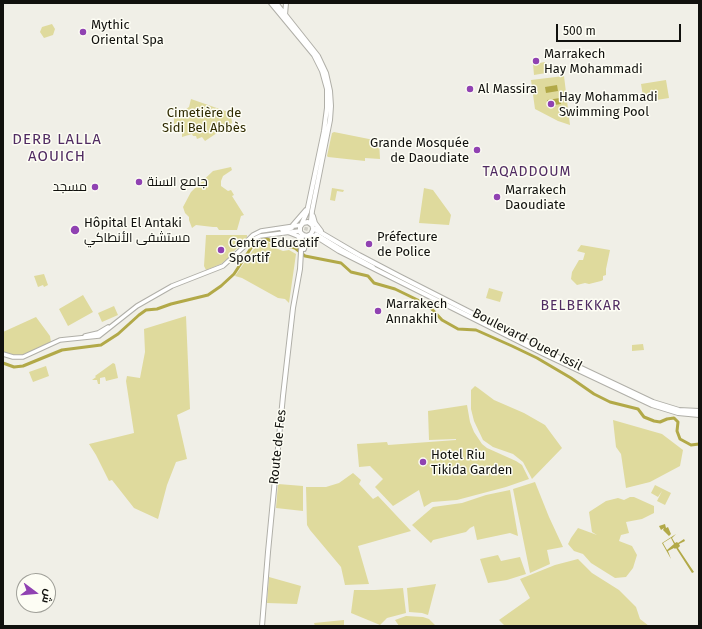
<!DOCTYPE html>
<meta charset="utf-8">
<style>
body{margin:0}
#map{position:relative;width:702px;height:629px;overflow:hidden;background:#f0efe7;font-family:"Fira Sans",Cairo,sans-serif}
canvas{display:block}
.frame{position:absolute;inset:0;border:4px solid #11110e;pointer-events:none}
.north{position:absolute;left:16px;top:573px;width:40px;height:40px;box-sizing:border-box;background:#fdfdf4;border:1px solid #9f9f98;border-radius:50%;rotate:106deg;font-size:11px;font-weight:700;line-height:16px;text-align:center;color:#11110e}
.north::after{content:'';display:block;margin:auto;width:14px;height:18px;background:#9042b2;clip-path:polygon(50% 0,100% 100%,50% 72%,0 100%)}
.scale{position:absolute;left:556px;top:24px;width:125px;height:18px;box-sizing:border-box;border:2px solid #11110e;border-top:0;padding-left:5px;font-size:12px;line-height:14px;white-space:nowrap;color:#11110e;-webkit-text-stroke:3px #fdfdf4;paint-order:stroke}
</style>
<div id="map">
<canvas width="702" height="629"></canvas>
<div class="frame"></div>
<div class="north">ش</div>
<div class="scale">500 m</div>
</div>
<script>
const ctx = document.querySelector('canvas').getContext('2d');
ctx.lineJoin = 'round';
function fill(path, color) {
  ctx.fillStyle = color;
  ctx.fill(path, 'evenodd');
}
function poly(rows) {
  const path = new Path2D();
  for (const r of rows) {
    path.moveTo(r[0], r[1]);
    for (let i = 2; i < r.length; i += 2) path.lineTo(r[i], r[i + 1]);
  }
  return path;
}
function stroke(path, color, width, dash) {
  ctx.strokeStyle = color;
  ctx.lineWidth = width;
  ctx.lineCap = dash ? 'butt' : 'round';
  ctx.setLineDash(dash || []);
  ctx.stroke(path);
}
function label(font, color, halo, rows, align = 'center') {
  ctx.font = font + ' "Fira Sans",Cairo,sans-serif';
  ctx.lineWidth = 3;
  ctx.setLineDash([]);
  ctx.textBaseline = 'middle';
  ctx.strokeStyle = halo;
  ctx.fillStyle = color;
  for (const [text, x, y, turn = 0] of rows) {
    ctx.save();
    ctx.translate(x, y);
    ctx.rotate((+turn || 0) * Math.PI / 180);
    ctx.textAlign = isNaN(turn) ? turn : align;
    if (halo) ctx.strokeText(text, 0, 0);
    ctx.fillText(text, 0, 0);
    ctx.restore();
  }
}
fill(poly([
 [52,24,55,29,53,35,44,38,40,32,42,27],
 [545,62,546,73,534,75,533,64],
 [564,76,570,125,558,121,535,109,531,80],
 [666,80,669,98,644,102,641,84],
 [191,99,231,113,232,123,205,141,202,137,197,139,196,136,193,136,192,134,182,137,182,132,174,133,174,116,183,117,183,113,185,113,186,109,189,107],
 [334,132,379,141,380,159,365,158,365,161,328,157,327,156,332,133],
 [231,167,232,170,223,176,221,181,221,186,228,191,231,190,234,195,232,196,244,215,241,216,237,230,219,230,217,227,213,227,196,225,192,228,189,220,189,217,185,213,183,207,191,192,213,171],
 [332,188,344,190,343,192,337,191,335,201,330,200],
 [424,188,433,190,449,212,451,215,449,225,419,223],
 [206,235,247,235,247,237,228,258,221,264,206,270,204,266],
 [268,242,278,249,283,251,289,250,296,254,289,303,285,299,278,298,242,278,235,276,254,249,262,243],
 [581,245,610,250,606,269,606,275,603,276,603,280,601,281,589,284,585,283,577,285,571,279,572,272,579,260,583,260,585,253,577,251],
 [44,274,48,285,44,287,43,285,38,287,34,276],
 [489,288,503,292,500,302,486,298],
 [83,295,93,312,68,326,59,309],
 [114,306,118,315,102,322,98,313],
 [186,316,190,409,177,415,187,459,176,462,167,485,158,519,134,508,112,480,109,481,96,455,89,444,134,433,126,381,127,376,140,378,145,352,144,329],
 [36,317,50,336,51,342,23,355,11,355,3,352,3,332],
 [643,344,644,350,632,351,632,345],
 [113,363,115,364,118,378,106,381,105,377,100,378,100,384,98,384,97,380,92,380,96,377,95,376],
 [46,366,49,376,33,382,29,372],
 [475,386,478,388,494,400,524,413,545,425,562,448,532,479,523,462,513,454,493,447,483,440,474,421,471,409,471,390],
 [467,405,470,422,474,432,482,444,487,448,516,461,522,465,529,479,506,487,457,500,432,502,424,507,419,490,393,506,375,487,383,479,370,466,359,467,357,444,387,442,388,445,456,440,456,439,429,440,428,411],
 [613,420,662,434,683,450,680,466,650,482,626,488,621,454,616,447],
 [353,473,361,480,359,484,373,499,378,496,411,531,358,546,369,584,345,585,341,567,310,530,307,525,306,487,326,487,339,483],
 [535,482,549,517,563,547,547,550,550,564,530,573,513,489],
 [278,484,303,486,303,511,276,508],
 [655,485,671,493,665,505,657,501,662,491,658,497,651,493],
 [510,490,518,536,510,533,477,540,474,526,470,528,466,532,433,540,431,543,412,525,433,507,462,503,486,495],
 [630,497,634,497,654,506,654,513,642,519,626,522,629,533,621,535,619,541,632,546,637,555,633,568,626,577,615,578,591,563,583,554,574,551,568,544,571,538,578,528,597,535,592,532,589,512,606,501,618,498,624,500],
 [498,555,501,561,520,557,526,574,507,580,488,583,480,559],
 [578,559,592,573,619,590,636,607,640,619,649,626,505,626,499,620,530,598,520,579,555,565],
 [269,577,301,586,297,604,267,603],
 [436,584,428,615,422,613,409,612,407,588],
 [403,588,406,613,387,618,380,625,351,613,354,590,375,590],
 [406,616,423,617,429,619,436,626,399,626,395,620],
 [344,620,344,626,315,626,314,623]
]), '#dfda9d');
fill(poly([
 [557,85,558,91,546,93,545,87],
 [560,98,561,104,548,106,547,100],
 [665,524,666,528,668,527,671,534,669,536,663,530,664,528,661,530,659,526],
 [676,534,672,538,675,543,677,542,678,543,684,539,685,541,679,544,680,546,678,548,694,572,692,573,676,548,675,549,674,548,668,551,671,559,662,543],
 [671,538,674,544,667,550,663,543]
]), '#b2a948');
stroke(poly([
 [3,363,14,367,23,366,62,350,101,345,118,334,139,315,146,310,157,309,171,304,208,295,221,286,234,274,253,245,261,240,267,239,281,245,295,248,305,256,341,263,351,272,368,276,374,283,395,289,428,305,442,320,458,329,476,330,512,346,537,358,571,378,594,394,610,402,638,409,644,417,654,421,660,422,667,419,674,418,678,422,677,431,680,439,691,445,699,444]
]), '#b2a948', 3);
stroke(poly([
 [299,227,315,231]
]), '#cfcec6', 3.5, [3.5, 2]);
const secondary = poly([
 [282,230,292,228],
 [316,234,342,250,373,267],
 [243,245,253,235,261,231,301,225],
 [85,336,98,333,108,327],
 [3,354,13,357,23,357,60,340,99,336,137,306,172,286,223,266,248,243,256,238,260,236,299,231]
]);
const primary = poly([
 [271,3,314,55,322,71,327,89,327,108,324,131,307,212,302,223],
 [276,3,318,56,326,73,330,91,331,106,330,120,312,211,311,221,313,228,313,230,311,234,307,236,303,235,300,232,300,227,303,223,308,222,312,225],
 [285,15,286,3],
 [313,216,315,223,321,231],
 [293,225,306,210],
 [313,228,359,255,399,276,558,357,653,402,679,410,699,411],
 [288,232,298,236,301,242],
 [310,235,317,237,339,251,544,354,652,405,678,413,699,415],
 [304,249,308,236],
 [262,626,268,552,283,396,293,308,300,269,302,234]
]);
stroke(secondary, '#b0afa8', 5.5);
stroke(primary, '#b0afa8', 6);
stroke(secondary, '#fff', 3.5);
stroke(primary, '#fff', 4);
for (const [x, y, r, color] of [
 [83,32,4,"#9042b2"],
 [536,61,4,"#9042b2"],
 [470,89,4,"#9042b2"],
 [551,104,4,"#9042b2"],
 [477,150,4,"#9042b2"],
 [139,182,4,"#9042b2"],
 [95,187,4,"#9042b2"],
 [497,197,4,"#9042b2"],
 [75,230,5,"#9042b2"],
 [369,244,4,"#9042b2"],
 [221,250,4,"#9042b2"],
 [378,311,4,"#9042b2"],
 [423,462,4,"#9042b2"]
]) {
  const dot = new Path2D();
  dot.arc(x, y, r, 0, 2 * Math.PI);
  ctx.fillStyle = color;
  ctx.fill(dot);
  stroke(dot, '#fdfdf4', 1.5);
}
label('13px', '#11110e', '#fdfdf4', [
 ["Mythic",91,25],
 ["Oriental Spa",91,40],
 ["Marrakech",544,54],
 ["Hay Mohammadi",544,69],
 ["Al Massira",478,89],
 ["Hay Mohammadi",559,97],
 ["Swimming Pool",559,112],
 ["Grande Mosquée",469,143,"right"],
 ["de Daoudiate",469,158,"right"],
 ["جامع السنة",147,182],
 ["مسجد",87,187,"right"],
 ["Marrakech",505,190],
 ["Daoudiate",505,205],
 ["Hôpital El Antaki",84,223],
 ["مستشفى الأنطاكي",84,238],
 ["Préfecture",377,237],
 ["de Police",377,252],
 ["Centre Educatif",229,243],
 ["Sportif",229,258],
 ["Marrakech",386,304],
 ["Annakhil",386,319],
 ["Hotel Riu",431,455],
 ["Tikida Garden",431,470]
], 'left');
label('13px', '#2e2a00', '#fdfdf4', [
 ["Cimetière de",204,113],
 ["Sidi Bel Abbès",204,128]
]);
label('13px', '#11110e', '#fdfdf4', [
 ["Boulevard Oued Issil",527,340,27],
 ["Route de Fes",278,447,-84]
]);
ctx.letterSpacing = '1px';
label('14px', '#502b62', '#fdfdf4', [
 ["TAQADDOUM",527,172],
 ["BELBEKKAR",581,306]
]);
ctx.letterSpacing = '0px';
ctx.letterSpacing = '1px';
label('15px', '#502b62', '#fdfdf4', [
 ["DERB LALLA",57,140],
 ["AOUICH",57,157]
]);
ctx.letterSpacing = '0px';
</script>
